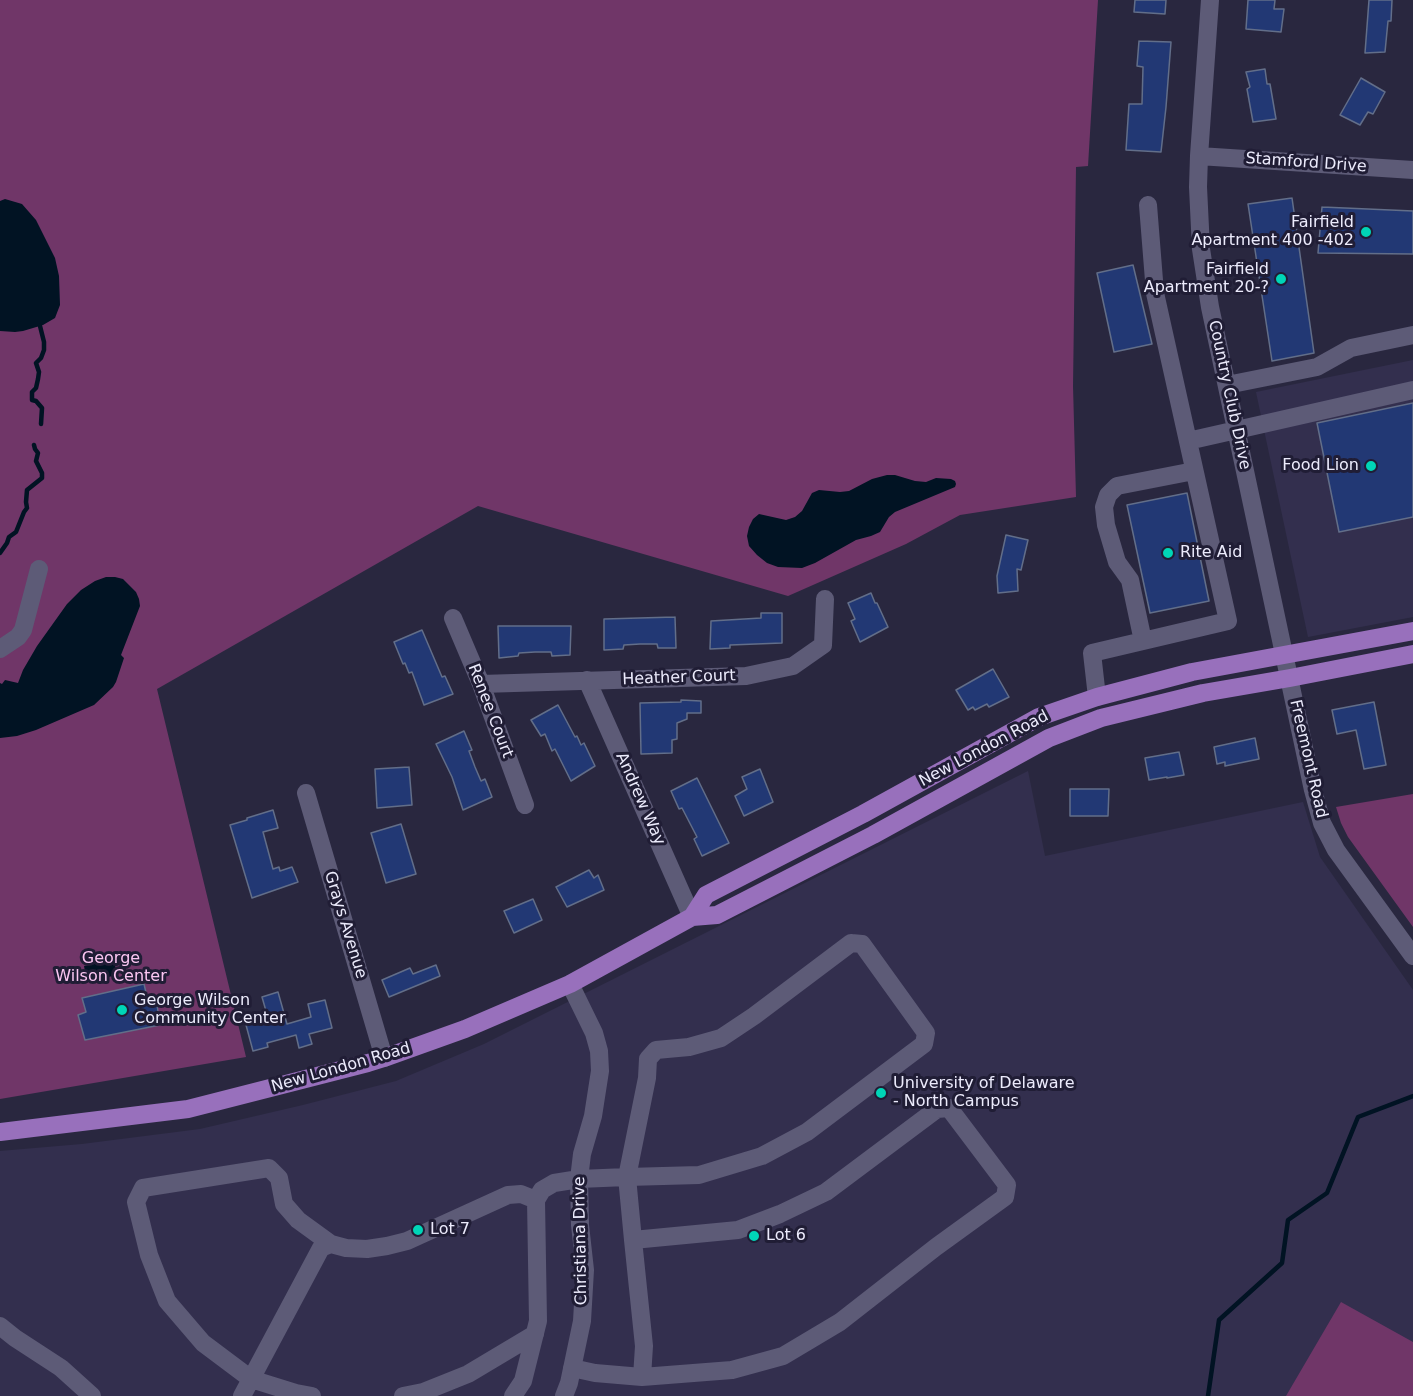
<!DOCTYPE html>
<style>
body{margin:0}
canvas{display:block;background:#29273f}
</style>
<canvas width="1413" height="1396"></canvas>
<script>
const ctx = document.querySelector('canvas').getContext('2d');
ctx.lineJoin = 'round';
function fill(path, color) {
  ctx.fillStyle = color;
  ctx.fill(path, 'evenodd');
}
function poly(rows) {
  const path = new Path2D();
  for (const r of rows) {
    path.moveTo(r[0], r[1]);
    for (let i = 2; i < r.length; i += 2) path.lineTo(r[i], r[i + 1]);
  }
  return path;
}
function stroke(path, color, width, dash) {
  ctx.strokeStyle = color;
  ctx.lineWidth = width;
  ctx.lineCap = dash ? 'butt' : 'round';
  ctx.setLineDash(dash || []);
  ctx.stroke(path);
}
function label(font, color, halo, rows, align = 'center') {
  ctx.font = font + ' "DejaVu Sans",sans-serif';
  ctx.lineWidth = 6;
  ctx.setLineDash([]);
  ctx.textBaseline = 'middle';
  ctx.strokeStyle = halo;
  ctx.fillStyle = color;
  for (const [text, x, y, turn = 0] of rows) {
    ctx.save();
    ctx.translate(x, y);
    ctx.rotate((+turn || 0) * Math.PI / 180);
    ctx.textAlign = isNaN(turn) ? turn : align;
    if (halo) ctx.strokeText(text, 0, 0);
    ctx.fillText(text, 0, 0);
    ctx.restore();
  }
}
fill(poly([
 [1413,360,1413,617,1308,637,1256,392],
 [1028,771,1045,856,1303,802,1320,857,1413,990,1413,1396,0,1396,0,1151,82,1144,200,1129,303,1105,396,1081,484,1044]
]), '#332f4e');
fill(poly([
 [0,0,1098,0,1088,166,1076,167,1073,386,1076,497,960,515,906,544,788,596,478,506,157,689,246,1057,0,1099],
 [1413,794,1413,927,1348,837,1341,823,1336,807],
 [1341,1302,1413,1342,1413,1396,1286,1396]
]), '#703668');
fill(poly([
 [5,199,22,204,36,220,55,258,59,276,60,305,55,318,43,325,23,331,15,332,0,331,0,201],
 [887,475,895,475,915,481,926,482,936,478,951,479,955,481,956,484,955,487,895,512,889,517,880,532,871,536,856,540,815,563,802,568,778,567,767,563,757,555,749,546,747,536,749,527,753,519,759,514,786,520,795,517,802,511,812,493,819,490,840,492,849,491,872,479],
 [106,577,115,577,123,579,136,592,139,599,140,606,121,655,124,658,116,682,113,687,94,705,36,730,17,736,0,738,0,683,2,684,5,680,18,683,23,670,37,646,67,604,81,590,95,581],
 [114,960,117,975,87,982,84,966]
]), '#011323');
stroke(poly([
 [40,326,44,342,44,350,41,358,36,363,39,372,38,379,36,388,32,392,32,400,36,401,42,408,41,424],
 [0,553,7,543,9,537,16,532,24,512,27,508,26,502,27,490,42,478,42,473,36,461,38,453,35,449,34,445],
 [1208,1396,1219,1320,1282,1263,1288,1220,1327,1193,1358,1117,1413,1096]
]), '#011323', 4.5);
const building = poly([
 [1135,0,1166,0,1165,14,1134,12,1135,0],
 [1248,0,1275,0,1274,9,1284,9,1281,32,1246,29,1248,0],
 [1369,0,1392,0,1391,21,1388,21,1385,52,1365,53,1369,0],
 [1139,41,1171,42,1166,107,1161,152,1126,150,1129,104,1142,104,1143,67,1137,66,1139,41],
 [1265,69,1267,84,1270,84,1276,119,1253,122,1247,89,1250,87,1246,72,1265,69],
 [1361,78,1385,92,1373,114,1368,112,1360,125,1340,115,1361,78],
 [1292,198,1314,353,1272,361,1248,204,1292,198],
 [1322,207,1413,211,1413,254,1318,253,1322,207],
 [1133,265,1152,344,1114,352,1097,273,1133,265],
 [1413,403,1413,517,1339,532,1317,423,1413,403],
 [1187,493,1209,601,1150,613,1127,505,1187,493],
 [1006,535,1028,540,1021,570,1017,569,1018,591,998,593,997,576,1006,535],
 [871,593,875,603,877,603,888,627,860,642,851,621,855,619,848,603,871,593],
 [761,613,782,613,782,643,730,645,730,648,710,649,711,621,761,618,761,613],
 [675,617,676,648,658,648,657,644,640,644,624,645,623,649,604,650,604,619,675,617],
 [498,626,571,626,570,655,552,656,551,652,535,652,519,653,518,656,499,658,498,626],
 [422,630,442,677,445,676,453,694,424,705,412,672,409,673,405,663,403,664,394,642,422,630],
 [993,669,1009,697,989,707,987,704,975,710,973,707,968,710,956,690,993,669],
 [681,700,701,701,701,713,687,713,687,719,677,723,677,739,672,740,672,753,641,754,640,703,681,702,681,700],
 [1374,702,1386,765,1364,769,1356,730,1337,734,1332,710,1374,702],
 [558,705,575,737,577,736,581,745,584,743,595,766,571,781,555,749,552,751,545,734,541,736,531,720,558,705],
 [464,731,472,750,469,751,475,767,481,781,485,779,492,797,463,810,452,777,436,744,464,731],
 [1255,738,1259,759,1225,766,1225,762,1217,764,1214,747,1255,738],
 [1179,752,1184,775,1167,778,1167,777,1149,780,1145,758,1179,752],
 [409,767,412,805,377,808,375,769,409,767],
 [760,769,773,802,744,816,735,796,747,789,742,777,760,769],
 [697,778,729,843,702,856,694,839,697,837,682,808,679,809,671,791,697,778],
 [1070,789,1109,789,1108,816,1070,816,1070,789],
 [273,810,278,828,263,832,273,869,279,867,280,871,292,867,298,882,252,898,230,825,247,820,247,818,273,810],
 [401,824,416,874,386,883,371,833,401,824],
 [589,870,594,878,598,875,604,890,567,907,556,887,589,870],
 [533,899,542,920,514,933,504,911,533,899],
 [436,965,440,976,389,997,382,980,410,968,413,974,436,965],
 [144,984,148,1001,156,998,160,1025,85,1040,78,1015,86,1012,82,998,144,984],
 [278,992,287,1024,311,1017,308,1004,325,1000,332,1028,309,1034,312,1044,299,1048,296,1035,267,1043,268,1047,253,1051,246,1025,268,1018,262,997,278,992]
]);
fill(building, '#223874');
stroke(building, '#626e89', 1.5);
stroke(poly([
 [1210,0,1199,156,1198,187,1201,249,1210,307,1313,790,1322,823,1336,850,1413,956],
 [1199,156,1413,170],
 [1227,385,1317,367,1351,348,1413,335],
 [1188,441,1413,390],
 [453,618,481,684,525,805],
 [1143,641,1130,580,1117,562,1106,525,1104,507,1108,495,1117,486,1194,471],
 [0,649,18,637,23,630,39,569],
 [587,680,692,917],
 [481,684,746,676,793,666,823,645,825,599],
 [1097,697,1092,653,1228,621,1155,293,1148,205],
 [306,793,384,1058],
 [851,943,862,944,926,1033,924,1044,807,1132,762,1156,699,1175,627,1177,647,1078,648,1059,656,1050,689,1047,721,1038,754,1016,851,943],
 [0,1326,15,1338,61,1368,92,1396],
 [572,1368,595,1373,642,1377,732,1370,783,1356,840,1322,936,1247,1005,1197,1007,1185,949,1108,937,1109,826,1192,780,1214,738,1230,633,1240,644,1346,642,1377],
 [242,1396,321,1248,331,1244,346,1248,367,1249,387,1246,407,1241,508,1195,521,1194,536,1200],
 [312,1396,296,1393,251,1379,203,1343,167,1301,149,1255,136,1202,143,1188,269,1168,279,1178,284,1204,298,1220,331,1244],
 [403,1396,423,1392,468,1374,535,1334],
 [513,1396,523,1381,538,1321,536,1200,542,1190,554,1183,579,1179,627,1177,633,1240],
 [564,1396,569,1383,582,1321,585,1270,580,1225,579,1179,582,1154,593,1116,600,1071,599,1051,594,1033,570,984]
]), '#5d5b77', 18);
stroke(poly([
 [692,917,706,895,863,814,1039,717,1097,697,1192,672,1413,631],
 [0,1132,188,1109,368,1063,384,1058,465,1029,570,984,692,917,717,915,873,835,1049,738,1101,718,1203,693,1290,678,1413,654]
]), '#9870bc', 18);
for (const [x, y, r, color] of [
 [1366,232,6,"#00d5b7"],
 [1281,279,6,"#00d5b7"],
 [1371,466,6,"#00d5b7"],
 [1168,553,6,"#00d5b7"],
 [122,1010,6,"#00d5b7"],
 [881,1093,6,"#00d5b7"],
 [418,1230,6,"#00d5b7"],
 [754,1236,6,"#00d5b7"]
]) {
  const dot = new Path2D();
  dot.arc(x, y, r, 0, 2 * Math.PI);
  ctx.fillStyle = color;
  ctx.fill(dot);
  stroke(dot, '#201d35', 2);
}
label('16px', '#ecebfc', '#201d35', [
 ["Stamford Drive",1306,163,4],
 ["Country Club Drive",1229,395,78],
 ["Heather Court",679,678,-2],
 ["Renee Court",490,711,69],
 ["New London Road",984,749,-28],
 ["Freemont Road",1308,759,77],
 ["Andrew Way",640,799,66],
 ["Grays Avenue",345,925,73],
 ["New London Road",341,1068,-16],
 ["Christiana Drive",581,1241,-91]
]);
label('16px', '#ecebfc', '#201d35', [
 ["Fairfield",1354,223,"right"],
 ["Apartment 400 -402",1354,241,"right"],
 ["Fairfield",1269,270,"right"],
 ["Apartment 20-?",1269,288,"right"],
 ["Food Lion",1359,466,"right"],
 ["Rite Aid",1180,553],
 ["George Wilson",134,1001],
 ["Community Center",134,1019],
 ["University of Delaware",893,1084],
 ["- North Campus",893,1102],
 ["Lot 7",430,1230],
 ["Lot 6",766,1236]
], 'left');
label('16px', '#fbc6f2', '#201d35', [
 ["George",111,959],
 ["Wilson Center",111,977]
]);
</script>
